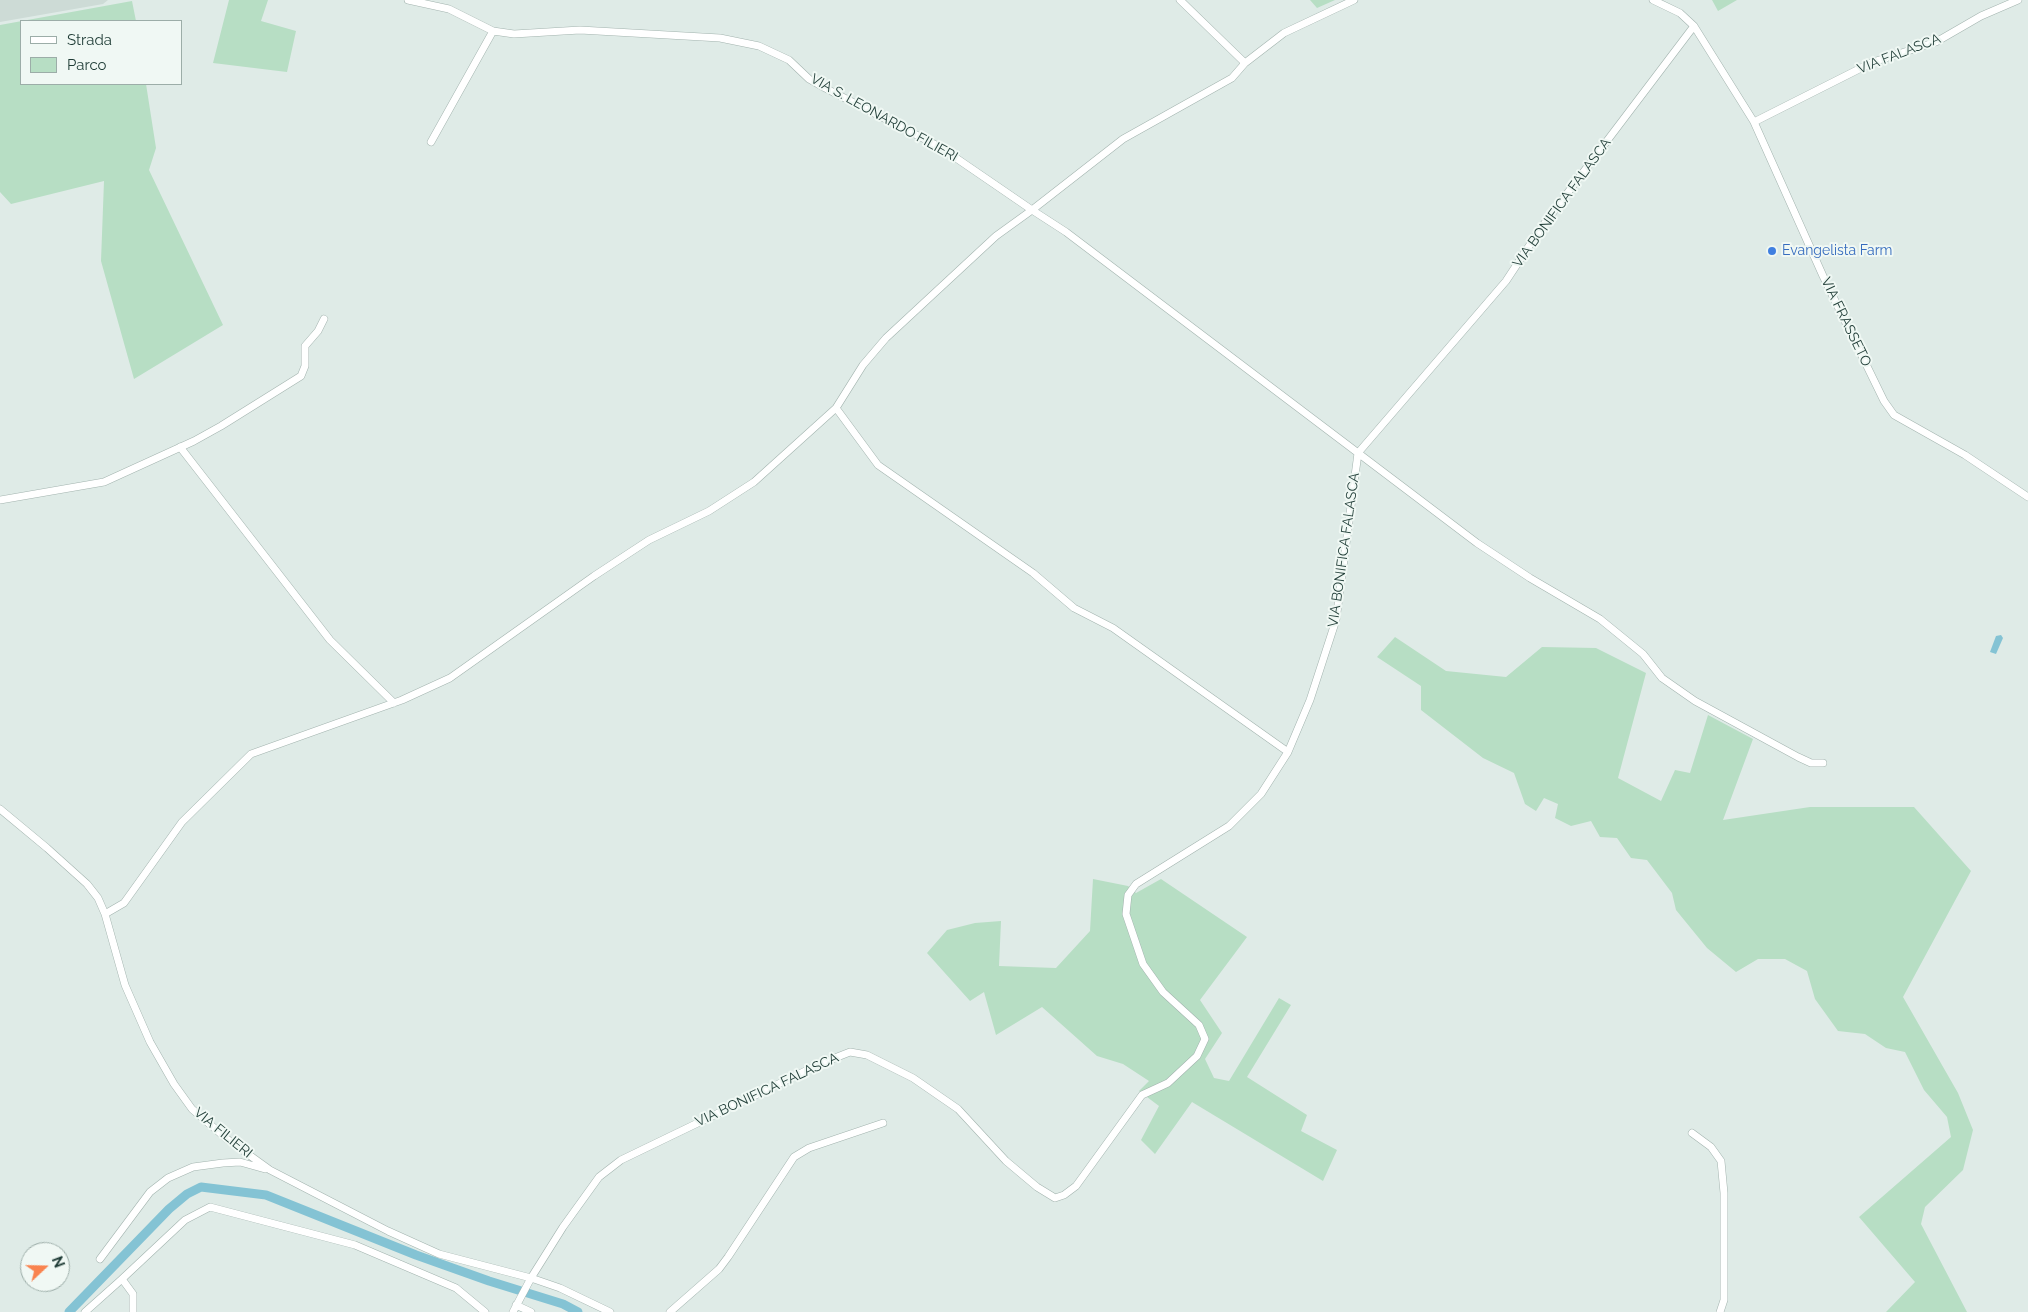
<!DOCTYPE html>
<style>
body{margin:0}
#map{position:relative;width:2028px;height:1312px;overflow:hidden;background:#dfebe7;font-family:Raleway,sans-serif}
canvas{display:block}
.legend{position:absolute;left:20px;top:20px;width:162px;height:65px;box-sizing:border-box;background:#f0f8f4;border:1px solid #9cada8;margin:0;padding:6px 9px;list-style:none;font-size:15px;color:#1f3c36}
.legend li{display:flex;align-items:center;gap:10px;height:25px}
.legend b{width:25px;border:1px solid #9cada8}
.north{position:absolute;left:20px;top:1242px;width:50px;height:50px;box-sizing:border-box;background:#f0f8f4;border:1px solid #9cada8;border-radius:50%;rotate:69deg;font-size:14px;font-weight:700;line-height:20px;text-align:center;color:#1f3c36}
.north::after{content:'';display:block;margin:auto;width:18px;height:22px;background:#f9834f;clip-path:polygon(50% 0,100% 100%,50% 72%,0 100%)}
</style>
<div id="map">
<canvas width="2028" height="1312"></canvas>
<ul class="legend">
<li><b style="height:6px;background:#fff"></b>Strada</li>
<li><b style="height:14px;background:#b7dec4"></b>Parco</li>
</ul>
<div class="north">N</div>
</div>
<script>
const ctx = document.querySelector('canvas').getContext('2d');
ctx.lineJoin = 'round';
function fill(path, color) {
  ctx.fillStyle = color;
  ctx.fill(path, 'evenodd');
}
function poly(rows) {
  const path = new Path2D();
  for (const r of rows) {
    path.moveTo(r[0], r[1]);
    for (let i = 2; i < r.length; i += 2) path.lineTo(r[i], r[i + 1]);
  }
  return path;
}
function stroke(path, color, width, dash) {
  ctx.strokeStyle = color;
  ctx.lineWidth = width;
  ctx.lineCap = dash ? 'butt' : 'round';
  ctx.setLineDash(dash || []);
  ctx.stroke(path);
}
function label(font, color, halo, rows, align = 'center') {
  ctx.font = font + ' Raleway,sans-serif';
  ctx.lineWidth = 4;
  ctx.setLineDash([]);
  ctx.textBaseline = 'middle';
  ctx.strokeStyle = halo;
  ctx.fillStyle = color;
  for (const [text, x, y, turn = 0] of rows) {
    ctx.save();
    ctx.translate(x, y);
    ctx.rotate((+turn || 0) * Math.PI / 180);
    ctx.textAlign = isNaN(turn) ? turn : align;
    if (halo) ctx.strokeText(text, 0, 0);
    ctx.fillText(text, 0, 0);
    ctx.restore();
  }
}
fill(poly([
 [0,0,108,0,103,4,0,22]
]), '#cddbd6');
fill(poly([
 [229,0,268,0,261,21,296,31,287,72,213,63],
 [1310,0,1335,0,1317,8],
 [1712,0,1737,0,1718,11],
 [132,1,136,21,21,21,21,84,146,84,156,148,149,170,223,325,134,379,101,261,104,181,11,204,0,192,0,25],
 [1395,637,1446,671,1506,677,1542,647,1596,648,1646,673,1618,778,1661,801,1675,770,1690,773,1708,715,1753,739,1723,820,1810,807,1914,807,1971,871,1903,997,1958,1093,1973,1130,1963,1170,1925,1207,1921,1224,1967,1312,1886,1312,1915,1282,1859,1217,1951,1137,1947,1117,1924,1090,1905,1052,1886,1048,1865,1034,1838,1031,1815,999,1807,971,1785,959,1758,959,1736,972,1707,948,1676,910,1672,893,1647,860,1631,858,1617,838,1600,837,1591,821,1571,826,1555,818,1558,804,1544,798,1536,811,1525,804,1514,773,1483,758,1421,710,1421,686,1377,657],
 [1093,879,1128,886,1136,893,1161,879,1247,937,1200,1000,1222,1033,1205,1059,1214,1078,1229,1081,1279,998,1291,1005,1247,1077,1307,1115,1301,1131,1337,1150,1323,1181,1192,1102,1155,1154,1141,1140,1159,1106,1139,1091,1149,1081,1123,1064,1097,1056,1042,1007,996,1035,984,992,970,1001,927,953,947,930,975,923,1001,921,999,966,1056,968,1090,931]
]), '#b7dec4');
fill(poly([
 [2001,635,2003,638,1996,654,1990,652,1996,636]
]), '#84c3d4');
stroke(poly([
 [69,1312,169,1209,187,1194,201,1187,266,1195,416,1255,489,1281,563,1304,578,1312]
]), '#84c3d4', 9);
const minor = poly([
 [408,0,449,9,493,31,514,34,580,30,720,38,759,46,789,60,809,79,825,88,940,147,1032,210,1123,139,1232,78,1245,63,1284,33,1354,0],
 [1180,0,1245,63],
 [1653,0,1680,13,1694,26,1754,122,1823,276,1884,401,1894,415,1965,455,2028,497],
 [1754,122,1873,62,1936,42,1981,16,2018,0],
 [431,142,493,31],
 [836,408,878,465,1033,573,1074,608,1113,628,1288,752],
 [180,447,330,640,394,703],
 [0,500,104,482,194,441,221,426,301,376,305,366,305,346,318,331,324,319],
 [0,809,47,848,87,884,98,898,105,914,125,985,150,1042,174,1084,192,1109,227,1139,270,1170,388,1231,439,1254,531,1278,560,1288,610,1312],
 [105,914,124,903,182,822,251,754,402,700,450,678,594,576,649,540,709,511,754,482,836,408,863,365,886,338,996,236,1032,210,1066,232,1477,543,1530,578,1600,619,1643,654,1662,678,1695,701,1798,757,1811,763,1823,763],
 [1692,1133,1711,1147,1721,1161,1724,1193,1724,1300,1720,1312],
 [100,1259,150,1192,168,1178,193,1167,223,1163,240,1162,265,1169],
 [516,1305,531,1312],
 [85,1312,122,1279],
 [133,1312,133,1294,122,1279,185,1220,210,1207,355,1245,456,1288,485,1312],
 [513,1312,531,1278,563,1227,599,1177,621,1160,822,1063,850,1052,867,1055,913,1078,958,1109,1006,1161,1037,1187,1055,1198,1064,1195,1076,1186,1142,1095,1168,1083,1197,1056,1205,1039,1199,1025,1163,992,1143,964,1126,914,1128,895,1136,884,1229,826,1261,794,1288,752,1310,700,1336,620,1358,453,1506,281,1541,228,1694,26],
 [670,1312,719,1269,728,1257,794,1157,809,1148,883,1123]
]);
stroke(minor, '#a2b3ae', 8);
stroke(minor, '#fff', 7);
for (const [x, y, r, color] of [
 [1772,251,5,"#3f7fe0"]
]) {
  const dot = new Path2D();
  dot.arc(x, y, r, 0, 2 * Math.PI);
  ctx.fillStyle = color;
  ctx.fill(dot);
  stroke(dot, '#f0f8f4', 2);
}
label('14px', '#1f3c36', '#f0f8f4', [
 ["VIA FALASCA",1899,54,-21],
 ["VIA S. LEONARDO FILIERI",884,118,29],
 ["VIA BONIFICA FALASCA",1562,203,-54],
 ["VIA FRASSETO",1846,322,64],
 ["VIA BONIFICA FALASCA",1344,550,-82],
 ["VIA BONIFICA FALASCA",767,1090,-25],
 ["VIA FILIERI",223,1133,39]
]);
label('14px', '#366cbe', '#f0f8f4', [
 ["Evangelista Farm",1782,251]
], 'left');
</script>
